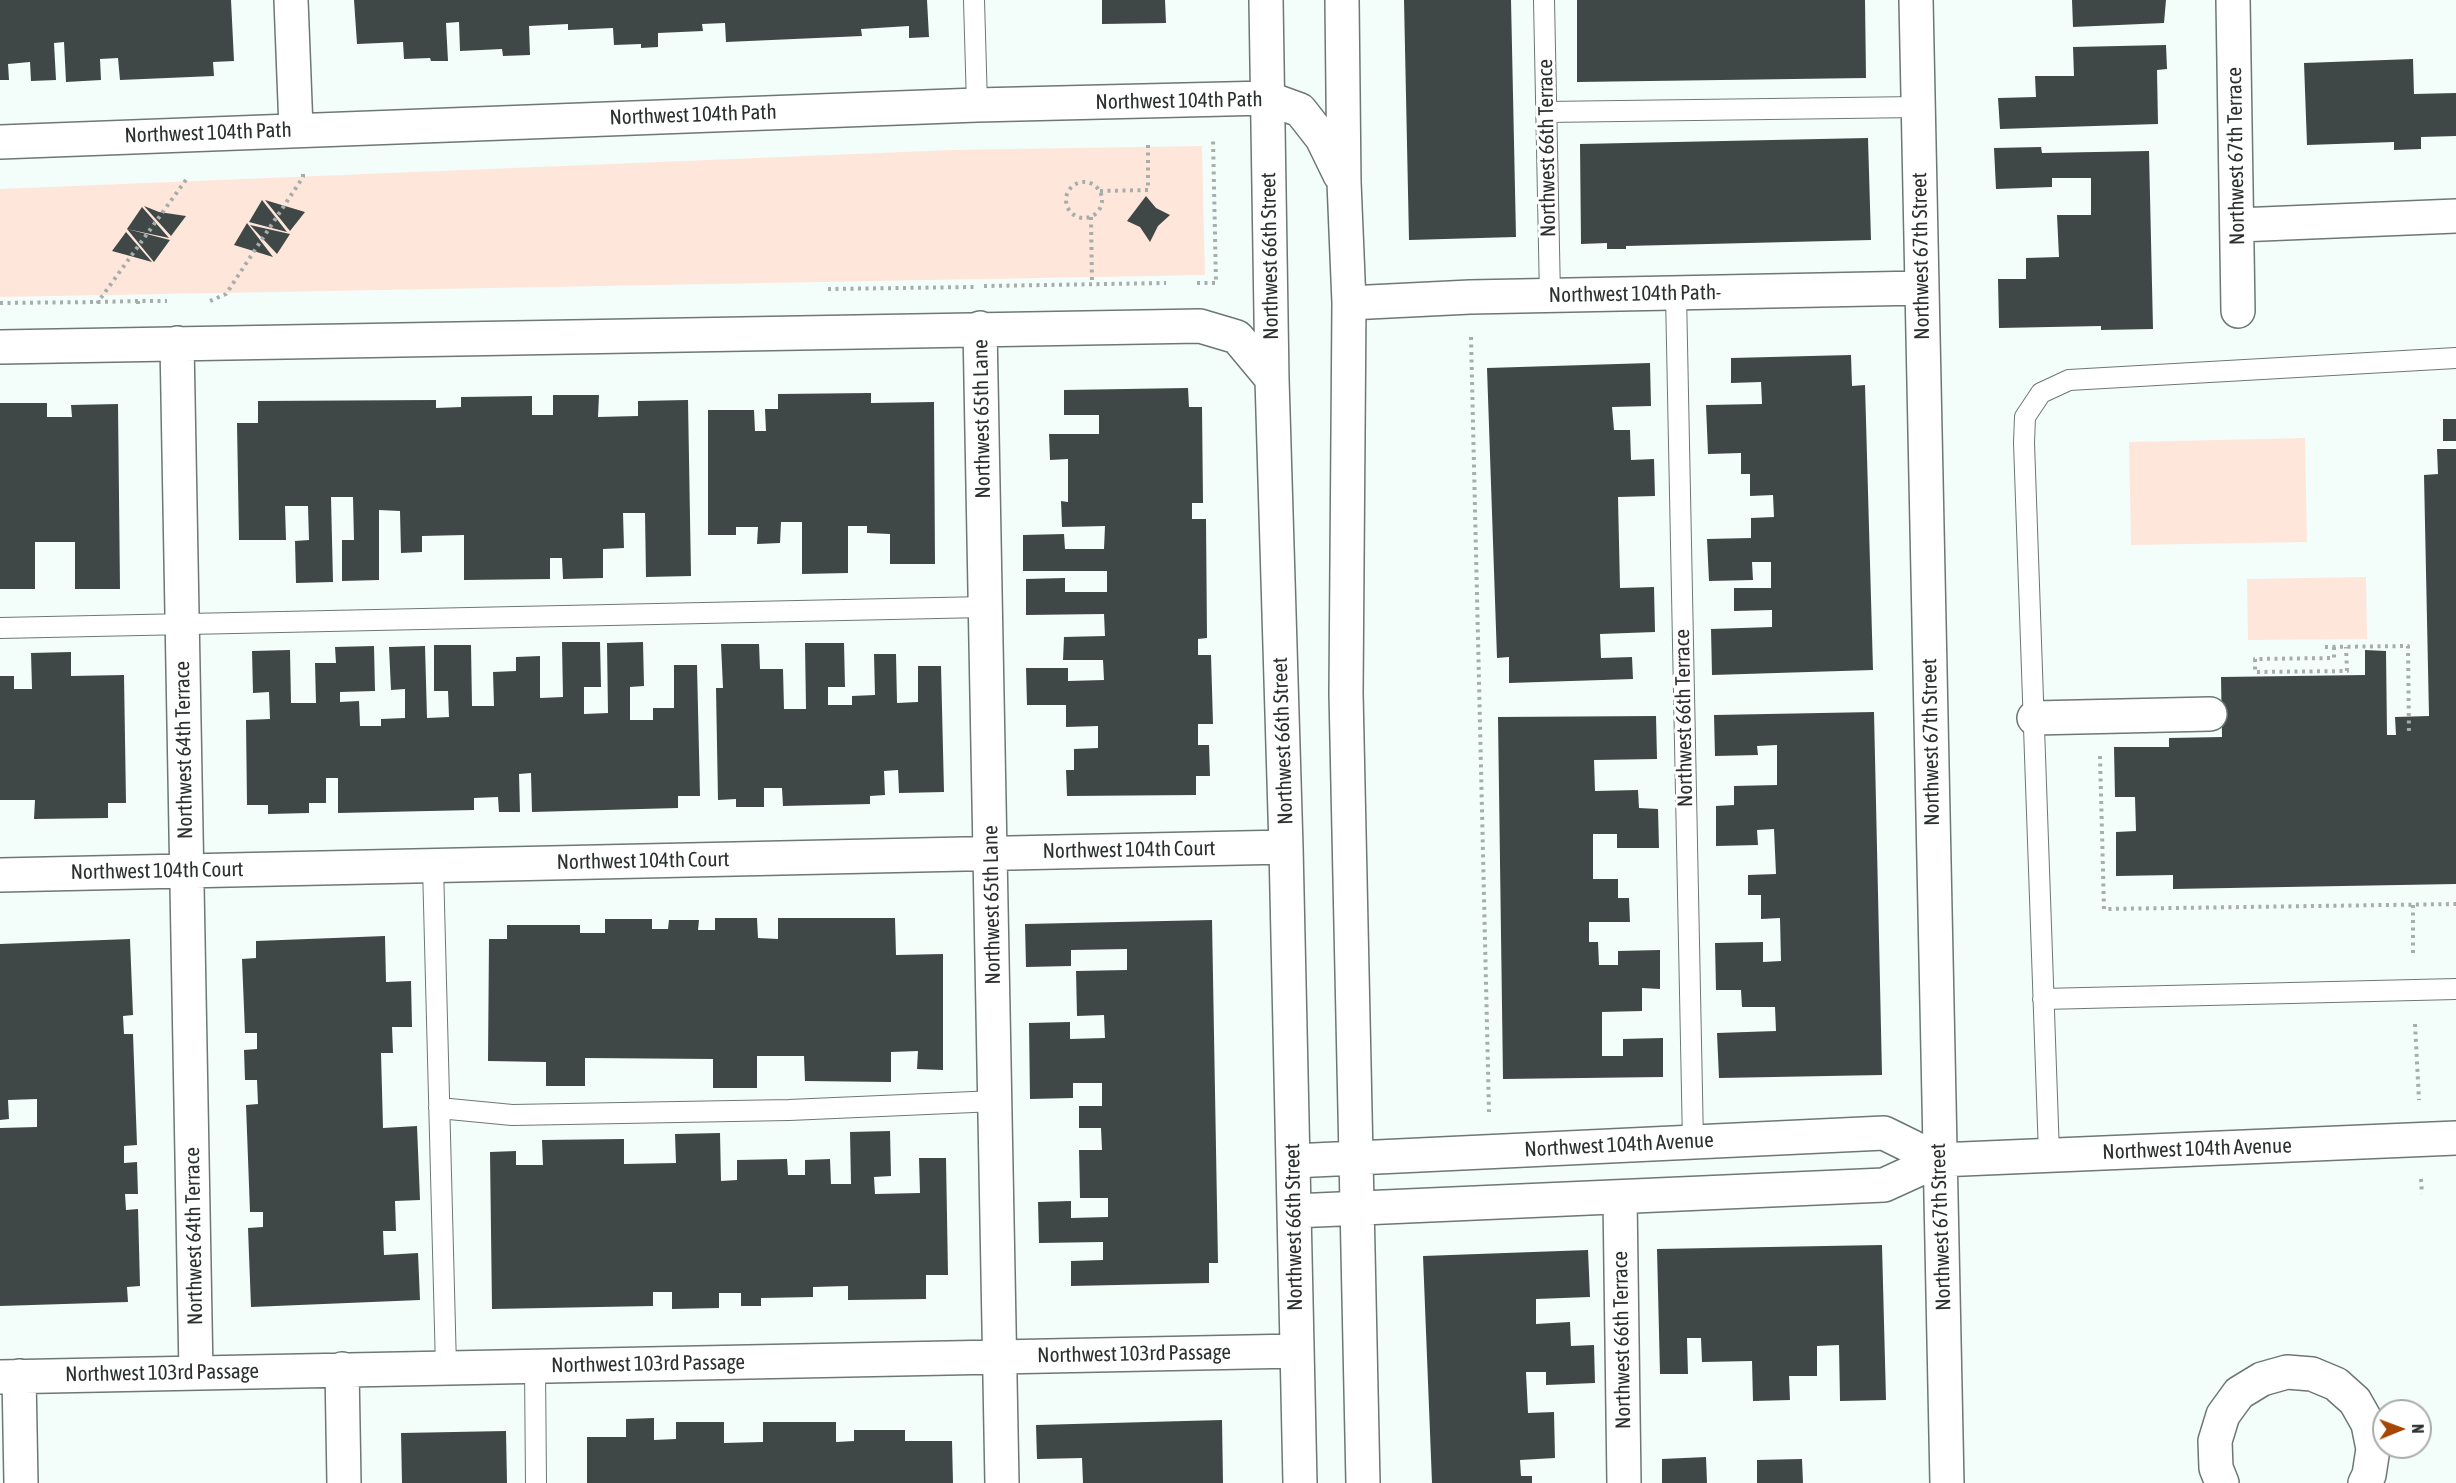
<!DOCTYPE html>
<style>
body{margin:0}
#map{position:relative;width:2456px;height:1483px;overflow:hidden;background:#f3fefb;font-family:"Asap Condensed",sans-serif}
canvas{display:block}
.north{position:absolute;left:2372px;top:1399px;width:60px;height:60px;box-sizing:border-box;background:#fff;border:2px solid #abacac;border-radius:50%;rotate:89deg;font-size:16px;font-weight:700;line-height:24px;text-align:center;color:#2c302f}
.north::after{content:'';display:block;margin:auto;width:21px;height:27px;background:#a74502;clip-path:polygon(50% 0,100% 100%,50% 72%,0 100%)}
</style>
<div id="map">
<canvas width="2456" height="1483"></canvas>
<div class="north">N</div>
</div>
<script>
const ctx = document.querySelector('canvas').getContext('2d');
ctx.lineJoin = 'round';
function fill(path, color) {
  ctx.fillStyle = color;
  ctx.fill(path, 'evenodd');
}
function poly(rows) {
  const path = new Path2D();
  for (const r of rows) {
    if (r.length === 3) {
      path.moveTo(r[0] + r[2], r[1]);
      path.arc(r[0], r[1], r[2], 0, 2 * Math.PI);
      continue;
    }
    path.moveTo(r[0], r[1]);
    for (let i = 2; i < r.length; i += 2) path.lineTo(r[i], r[i + 1]);
  }
  return path;
}
function stroke(path, color, width, dash) {
  ctx.strokeStyle = color;
  ctx.lineWidth = width;
  ctx.lineCap = dash ? 'butt' : 'round';
  ctx.setLineDash(dash || []);
  ctx.stroke(path);
}
function label(font, color, halo, rows, align = 'center') {
  ctx.font = font + ' "Asap Condensed",sans-serif';
  ctx.lineWidth = 6;
  ctx.setLineDash([]);
  ctx.textBaseline = 'middle';
  ctx.strokeStyle = halo;
  ctx.fillStyle = color;
  for (const [text, x, y, turn = 0] of rows) {
    ctx.save();
    ctx.translate(x, y);
    ctx.rotate((+turn || 0) * Math.PI / 180);
    ctx.textAlign = isNaN(turn) ? turn : align;
    if (halo) ctx.strokeText(text, 0, 0);
    ctx.fillText(text, 0, 0);
    ctx.restore();
  }
}
fill(poly([
 [1202,146,1205,275,0,297,0,189,952,150],
 [2305,438,2307,542,2131,545,2129,442],
 [2366,577,2367,639,2248,640,2247,579]
]), '#ffe6da');
fill(poly([
 [0,0,231,0,234,61,213,62,214,76,120,80,118,58,100,59,101,80,66,82,64,42,54,43,56,80,31,81,30,62,8,64,9,80,0,80],
 [354,0,927,0,929,37,909,38,909,26,861,29,862,36,726,42,725,23,702,24,703,31,658,33,658,47,641,48,641,44,614,45,613,28,568,30,568,24,529,26,530,55,503,56,502,49,460,51,459,22,446,23,448,61,431,61,430,58,404,59,403,42,357,44],
 [1102,0,1165,0,1166,23,1102,24],
 [1404,0,1511,0,1516,237,1409,240],
 [1577,0,1865,0,1866,78,1577,82],
 [2072,0,2166,0,2164,23,2073,27],
 [2166,45,2167,69,2157,70,2158,124,2000,129,1998,98,2036,97,2035,76,2074,76,2073,47],
 [2413,59,2414,94,2456,93,2456,136,2421,137,2421,149,2394,150,2394,142,2307,145,2304,63],
 [1868,138,1871,240,1626,246,1626,249,1607,249,1607,243,1581,244,1580,144],
 [2041,147,2042,153,2149,151,2153,329,2101,330,2101,326,1999,328,1998,279,2026,279,2026,258,2059,257,2057,215,2091,215,2091,178,2052,178,2052,187,1996,189,1994,148],
 [1146,196,1156,208,1170,215,1158,226,1150,242,1140,227,1127,221],
 [262,200,287,232,249,222],
 [265,200,305,212,290,231],
 [144,206,159,212,186,216,171,236],
 [142,207,169,238,127,229],
 [247,223,273,257,234,245],
 [250,225,290,234,277,254],
 [127,229,170,240,154,262],
 [126,232,152,262,112,251],
 [1851,355,1852,386,1865,385,1873,670,1712,675,1711,629,1772,627,1772,610,1734,611,1734,588,1771,588,1771,562,1752,562,1753,580,1709,581,1707,539,1751,538,1751,518,1774,517,1773,495,1750,496,1750,474,1741,474,1741,453,1708,454,1706,405,1762,404,1761,382,1731,383,1731,358],
 [1650,363,1651,406,1612,407,1614,430,1630,430,1631,460,1654,459,1655,496,1618,497,1620,588,1654,587,1655,632,1600,634,1601,658,1632,657,1633,679,1509,683,1509,657,1497,658,1487,368],
 [1188,388,1189,407,1202,407,1203,503,1192,503,1192,519,1206,519,1207,638,1198,639,1198,655,1211,655,1213,724,1198,724,1198,745,1209,745,1210,776,1196,776,1196,795,1067,796,1066,770,1074,770,1074,749,1098,748,1098,726,1066,727,1066,705,1027,705,1026,668,1068,668,1068,681,1104,680,1103,660,1063,660,1064,637,1105,636,1104,614,1026,615,1026,579,1065,578,1065,592,1107,592,1107,571,1023,571,1023,535,1064,534,1065,549,1104,549,1105,526,1062,527,1061,501,1068,502,1068,459,1050,460,1049,434,1099,434,1099,415,1064,415,1064,390],
 [871,393,871,403,934,402,935,564,890,564,890,534,867,533,867,526,848,526,848,573,802,574,802,522,781,522,780,543,757,544,758,527,736,527,736,535,708,535,708,410,754,410,755,431,766,431,765,409,778,409,778,394],
 [553,395,599,395,598,417,638,416,638,401,688,400,691,576,646,577,645,513,623,513,624,548,603,549,603,578,563,579,562,558,550,558,550,579,464,580,464,535,422,536,422,552,401,553,400,511,379,510,379,580,342,581,342,540,354,540,353,497,331,497,333,582,296,583,295,541,309,540,308,506,285,506,286,540,239,540,237,423,258,423,258,401,436,400,436,408,461,407,461,397,532,396,532,415,553,415],
 [0,403,47,403,47,417,72,417,71,405,118,404,120,589,75,589,75,542,35,542,35,589,0,589],
 [2443,419,2456,419,2456,441,2443,441],
 [2437,449,2456,449,2456,884,2173,889,2173,875,2116,876,2116,832,2136,831,2135,797,2115,797,2114,747,2169,747,2169,738,2222,737,2221,677,2365,675,2365,650,2386,651,2387,735,2396,735,2395,717,2429,716,2424,475,2438,474],
 [562,642,600,642,601,687,584,687,584,714,608,713,607,643,643,642,644,686,630,687,630,720,653,720,653,708,674,708,674,665,697,665,700,796,678,796,678,808,532,812,531,773,519,774,520,812,499,812,498,797,474,798,474,810,338,813,338,778,326,778,326,803,309,803,309,813,268,814,268,805,247,805,246,720,270,719,269,692,253,693,252,651,290,650,291,703,316,703,315,663,336,663,335,647,374,646,375,691,340,692,340,702,359,701,360,726,381,726,381,719,405,718,405,689,391,690,389,647,425,646,427,718,449,717,448,691,434,691,434,645,471,645,472,706,494,706,493,672,516,671,516,657,540,656,540,698,563,697],
 [805,643,844,643,845,687,828,687,828,705,852,705,852,696,875,695,874,654,896,654,897,703,918,702,918,666,941,666,944,792,899,793,898,770,884,771,885,795,870,796,870,804,783,806,782,788,764,788,764,807,736,807,736,799,718,800,716,688,723,688,721,644,759,644,760,669,783,669,784,709,806,709],
 [71,652,71,676,124,675,126,803,108,803,108,818,34,819,35,800,0,800,0,676,14,676,14,689,32,689,31,653],
 [1874,712,1882,1075,1719,1078,1717,1033,1776,1031,1775,1007,1742,1007,1741,990,1716,990,1715,943,1763,942,1763,962,1781,961,1780,918,1761,919,1761,895,1748,895,1748,875,1776,874,1774,829,1757,830,1758,845,1716,846,1716,806,1734,805,1734,786,1777,785,1777,745,1757,746,1758,755,1715,756,1714,715],
 [1656,716,1657,759,1594,760,1595,791,1638,790,1639,808,1658,809,1659,848,1617,848,1617,834,1593,834,1593,879,1618,879,1618,898,1629,898,1630,922,1589,922,1589,942,1598,942,1599,965,1618,965,1618,951,1660,950,1660,989,1642,988,1642,1011,1602,1012,1602,1056,1623,1056,1623,1039,1663,1038,1663,1077,1503,1079,1498,717],
 [715,918,757,918,758,938,778,939,778,918,895,918,896,955,943,954,943,1070,917,1069,918,1051,891,1052,891,1082,805,1081,804,1056,757,1056,757,1088,713,1088,713,1059,585,1058,585,1086,546,1086,546,1062,488,1061,489,939,507,939,507,925,580,925,580,933,605,933,605,919,652,919,652,929,668,929,669,920,699,920,698,930,715,930],
 [1212,920,1218,1263,1209,1263,1209,1283,1071,1286,1071,1261,1103,1260,1103,1242,1039,1243,1038,1202,1071,1201,1071,1218,1108,1217,1108,1198,1080,1198,1079,1150,1102,1150,1101,1128,1079,1128,1079,1106,1102,1106,1102,1083,1073,1083,1073,1098,1030,1099,1029,1023,1070,1022,1070,1039,1105,1038,1104,1015,1077,1016,1076,971,1127,970,1127,949,1071,950,1071,966,1026,967,1025,924],
 [385,936,386,982,411,981,412,1027,392,1027,393,1053,381,1053,383,1128,417,1126,420,1200,395,1201,396,1231,383,1231,384,1255,418,1253,420,1300,251,1307,248,1228,263,1227,263,1212,250,1212,246,1105,258,1104,257,1080,245,1080,244,1050,257,1049,257,1033,245,1033,242,959,256,958,256,941],
 [130,939,133,1015,123,1016,124,1034,133,1034,137,1145,124,1146,124,1163,137,1162,138,1194,125,1194,126,1210,138,1209,140,1286,127,1287,128,1302,0,1306,0,1128,37,1127,37,1099,8,1100,9,1119,0,1120,0,944],
 [890,1131,891,1176,874,1177,875,1194,920,1193,919,1158,946,1158,948,1275,926,1275,926,1299,848,1300,848,1286,813,1287,813,1297,761,1298,761,1306,741,1306,741,1293,719,1293,719,1308,672,1309,672,1292,653,1292,653,1306,492,1309,490,1152,516,1151,516,1165,543,1165,542,1140,624,1139,624,1164,676,1163,675,1134,720,1133,721,1181,737,1180,737,1160,787,1159,788,1175,805,1175,805,1160,830,1159,831,1184,851,1184,850,1132],
 [1882,1245,1886,1400,1840,1401,1839,1345,1817,1346,1817,1376,1789,1376,1790,1400,1753,1401,1752,1361,1702,1362,1701,1338,1687,1338,1688,1374,1660,1374,1657,1249],
 [1588,1250,1590,1297,1536,1299,1536,1324,1570,1322,1571,1346,1594,1345,1595,1383,1546,1385,1546,1372,1526,1372,1528,1413,1554,1412,1555,1458,1520,1460,1521,1476,1532,1476,1532,1483,1432,1483,1423,1256],
 [654,1418,654,1440,676,1439,676,1422,724,1422,724,1443,763,1442,763,1422,836,1422,836,1442,854,1441,854,1430,905,1430,905,1441,952,1441,953,1483,587,1483,587,1437,626,1437,626,1419],
 [1222,1420,1223,1483,1083,1483,1082,1458,1037,1459,1036,1425],
 [506,1431,507,1483,402,1483,401,1433],
 [1706,1457,1707,1483,1662,1483,1662,1459],
 [1802,1459,1803,1483,1757,1483,1757,1460]
]), '#3f4846');
const service = poly([
 [974,0,977,105],
 [1544,0,1550,296],
 [1546,112,1918,107],
 [1676,294,1693,1142],
 [0,628,985,607],
 [433,866,446,1367],
 [2043,999,2456,989],
 [439,1108,512,1115,789,1110,996,1101],
 [2049,1154,2024,443,2025,417,2041,393,2069,380,2456,358],
 [535,1366,536,1483]
]);
const minor = poly([
 [291,0,296,129],
 [1266,0,1272,379,1286,847,1300,1483],
 [1342,0,1344,182,1349,303,1346,693,1363,1483],
 [1916,0,1947,1483],
 [2233,0,2238,311],
 [0,142,977,105,1267,98,1300,110,1322,138,1340,175],
 [2238,225,2456,216],
 [1349,303,1470,297,1921,288],
 [980,328,1002,1483],
 [177,343,196,1373],
 [0,347,1200,326,1237,337,1272,379],
 [2034,718,2210,714],
 [0,875,1286,847],
 [1293,1161,1884,1133,1939,1160],
 [1620,1197,1624,1483],
 [1294,1211,1884,1185,1939,1160,2456,1138],
 [342,1369,344,1483],
 [19,1376,21,1483],
 [0,1377,1297,1351],
 [2222,1483,2216,1468,2215,1441,2223,1415,2239,1393,2262,1379,2287,1372,2312,1374,2336,1384,2355,1401,2368,1424,2373,1449,2369,1475,2365,1483]
]);
stroke(service, '#6d7775', 22);
stroke(minor, '#6d7775', 36);
stroke(poly([
 [1084,200,18],
 [1100,191,1148,190,1148,142],
 [1091,217,1092,284],
 [1197,283,1216,283,1213,138],
 [984,286,1166,283],
 [828,289,974,287],
 [138,301,98,302,188,177],
 [210,301,226,294,303,177,303,171],
 [0,303,98,302],
 [138,304,138,301,167,301],
 [1471,337,1489,1112],
 [2325,647,2408,646,2409,735],
 [2334,647,2334,658,2255,659,2255,672,2347,671,2346,647],
 [2100,756,2104,909,2456,904],
 [2413,905,2413,956],
 [2415,1024,2419,1100],
 [2421,1179,2422,1194]
]), '#a6aeac', 4, [3, 4.5]);
stroke(service, '#fff', 20);
stroke(minor, '#fff', 33);
label('21px', '#2c302f', '#fff', [
 ["Northwest 104th Path",1179,101,-1],
 ["Northwest 104th Path",693,115,-2],
 ["Northwest 104th Path",208,133,-2],
 ["Northwest 66th Terrace",1547,148,-91],
 ["Northwest 67th Terrace",2236,156,-91],
 ["Northwest 66th Street",1270,256,-91],
 ["Northwest 67th Street",1921,256,-91],
 ["Northwest 104th Path-",1635,294,-1],
 ["Northwest 65th Lane",982,419,-91],
 ["Northwest 66th Terrace",1684,718,-91],
 ["Northwest 66th Street",1283,741,-92],
 ["Northwest 67th Street",1931,742,-91],
 ["Northwest 64th Terrace",184,750,-91],
 ["Northwest 104th Court",1129,850,-1],
 ["Northwest 104th Court",643,861,-1],
 ["Northwest 104th Court",157,871,-1],
 ["Northwest 65th Lane",992,905,-91],
 ["Northwest 104th Avenue",1619,1145,-3],
 ["Northwest 104th Avenue",2197,1149,-2],
 ["Northwest 66th Street",1294,1227,-91],
 ["Northwest 67th Street",1941,1227,-92],
 ["Northwest 64th Terrace",194,1236,-91],
 ["Northwest 66th Terrace",1622,1340,-91],
 ["Northwest 103rd Passage",1134,1354,-1],
 ["Northwest 103rd Passage",648,1364,-1],
 ["Northwest 103rd Passage",162,1373,-1]
]);
</script>
